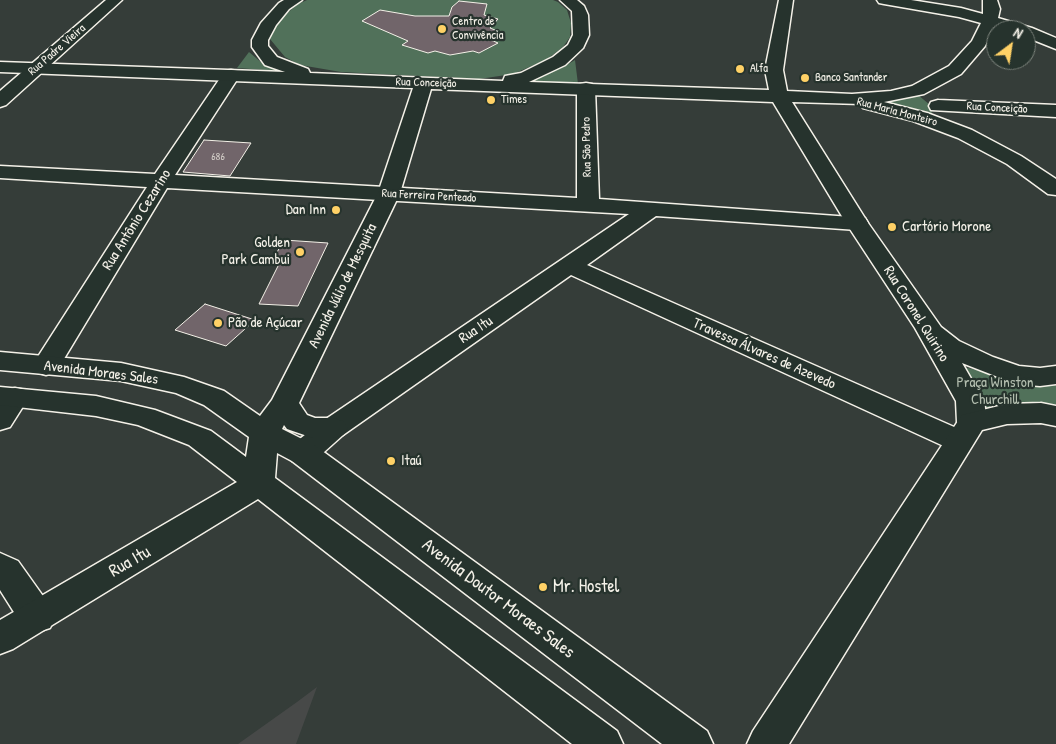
<!DOCTYPE html>
<meta charset="utf-8">
<style>
body{margin:0}
#map{position:relative;width:1056px;height:744px;overflow:hidden;background:#353d39;font-family:"Patrick Hand",sans-serif}
canvas{display:block}
.north{position:absolute;left:986px;top:20px;width:50px;height:50px;box-sizing:border-box;background:#26332d;border:1px solid #787f78;border-radius:50%;rotate:31deg;font-size:14px;font-weight:700;line-height:20px;text-align:center;color:#f4f1e8}
.north::after{content:'';display:block;margin:auto;width:18px;height:22px;background:#ffd166;clip-path:polygon(50% 0,100% 100%,50% 72%,0 100%)}
</style>
<div id="map">
<canvas width="1056" height="744"></canvas>
<div class="north">N</div>
</div>
<script>
const ctx = document.querySelector('canvas').getContext('2d');
ctx.lineJoin = 'round';
function fill(path, color) {
  ctx.fillStyle = color;
  ctx.fill(path, 'evenodd');
}
function poly(rows) {
  const path = new Path2D();
  for (const r of rows) {
    path.moveTo(r[0], r[1]);
    for (let i = 2; i < r.length; i += 2) path.lineTo(r[i], r[i + 1]);
  }
  return path;
}
function stroke(path, color, width, dash) {
  ctx.strokeStyle = color;
  ctx.lineWidth = width;
  ctx.lineCap = dash ? 'butt' : 'round';
  ctx.setLineDash(dash || []);
  ctx.stroke(path);
}
function label(font, color, halo, rows, align = 'center') {
  ctx.font = font + ' "Patrick Hand",sans-serif';
  ctx.lineWidth = 4.5;
  ctx.setLineDash([]);
  ctx.textBaseline = 'middle';
  ctx.strokeStyle = halo;
  ctx.fillStyle = color;
  for (const [text, x, y, turn = 0] of rows) {
    ctx.save();
    ctx.translate(x, y);
    ctx.rotate((+turn || 0) * Math.PI / 180);
    ctx.textAlign = isNaN(turn) ? turn : align;
    if (halo) ctx.strokeText(text, 0, 0);
    ctx.fillText(text, 0, 0);
    ctx.restore();
  }
}
fill(poly([
 [317,687,296,744,238,744,297,702]
]), '#474948');
fill(poly([
 [307,0,553,0,558,2,567,10,571,23,570,37,563,47,546,60,513,74,479,79,341,72,300,65,285,57,270,39,279,20,298,4],
 [249,52,262,63,279,71,237,68],
 [575,60,578,84,525,82,561,68],
 [917,94,930,105,933,117,872,101],
 [959,366,1034,383,1056,383,1056,409,984,410]
]), '#51715a');
const building = poly([
 [459,1,487,4,484,15,498,19,490,28,500,32,486,38,498,43,479,53,473,51,450,55,435,51,428,53,402,45,408,41,362,21,380,10,415,16,449,16,452,7,459,1],
 [204,140,251,143,230,176,183,172,204,140],
 [284,240,328,243,298,306,259,304,280,262,272,261,284,240],
 [205,304,255,320,226,346,175,330,205,304]
]);
fill(building, '#71656a');
stroke(building, '#f4f1e8', 1);
const minor = poly([
 [106,0,122,0,6,105,0,107,0,91,106,0],
 [231,70,237,71,240,75,175,175,577,198,577,88,580,84,586,83,592,84,595,88,599,199,865,218,868,223,865,228,857,230,656,216,587,265,970,434,974,441,970,448,959,451,948,448,571,275,343,435,314,461,303,464,292,461,288,453,292,445,323,421,629,214,167,188,56,372,46,375,36,372,32,366,147,187,0,178,0,166,155,174,225,71,231,70],
 [15,388,25,390,29,397,10,427,0,430,0,398,5,390,15,388],
 [0,553,18,561,50,606,55,617,50,628,37,632,24,628,0,590,0,553]
]);
const major = poly([
 [284,0,302,0,289,9,276,25,268,40,268,46,277,57,308,69,310,73,503,81,505,76,521,73,553,57,568,45,573,35,572,11,560,0,577,0,584,6,588,15,589,35,583,48,565,65,529,82,769,90,765,70,779,0,793,0,783,70,787,91,852,94,891,91,912,86,949,66,972,41,981,23,959,17,884,4,879,3,877,0,911,0,961,8,983,14,983,0,997,0,1000,9,998,18,1032,28,1056,38,1056,49,1026,37,1026,30,1004,30,994,27,985,46,961,74,924,94,884,102,927,113,972,130,1021,156,1056,179,1056,195,1048,194,1007,164,958,138,913,121,863,108,861,104,792,102,868,223,941,327,959,341,993,357,1019,366,1040,368,1056,366,1056,384,1040,386,1016,384,962,363,984,401,987,422,982,429,972,432,962,429,957,422,956,401,915,328,846,223,773,102,431,89,400,193,299,403,307,415,315,418,333,418,343,421,348,428,343,435,333,438,313,438,287,429,284,425,282,429,314,445,707,731,713,744,662,744,292,461,277,453,275,478,617,731,623,744,572,744,258,499,13,649,0,654,0,620,237,482,189,445,138,425,96,416,0,405,0,387,96,396,155,410,211,431,246,457,249,437,204,405,176,393,121,381,0,370,0,352,121,363,184,377,224,391,260,416,272,400,378,193,413,88,0,72,0,62,285,72,265,65,252,47,252,40,261,23,279,3,284,0],
 [938,100,1056,105,1056,117,931,110,929,106,931,102,938,100]
]);
const highway = poly([
 [1041,403,1056,406,1056,426,1041,423,1007,424,982,430,789,744,747,744,753,731,962,415,1007,404,1041,403]
]);
stroke(minor, '#f4f1e8', 3);
stroke(major, '#f4f1e8', 3);
stroke(highway, '#f4f1e8', 3);
fill(minor, '#26332d');
fill(major, '#26332d');
fill(highway, '#26332d');
for (const [x, y, r, color] of [
 [442,29,5,"#ffd166"],
 [740,69,5,"#ffd166"],
 [805,78,5,"#ffd166"],
 [491,100,5,"#ffd166"],
 [336,210,5,"#ffd166"],
 [892,227,5,"#ffd166"],
 [300,252,5,"#ffd166"],
 [218,323,5,"#ffd166"],
 [391,461,5,"#ffd166"],
 [543,587,5,"#ffd166"]
]) {
  const dot = new Path2D();
  dot.arc(x, y, r, 0, 2 * Math.PI);
  ctx.fillStyle = color;
  ctx.fill(dot);
  stroke(dot, '#26332d', 2);
}
label('11px', '#d3cec8', null, [
 ["686",218,157]
]);
label('12px', '#f4f1e8', '#26332d', [
 ["Centro de",452,22],
 ["Convivência",452,36],
 ["Alfa",750,69],
 ["Banco Santander",815,78],
 ["Times",501,100]
], 'left');
label('12px', '#f4f1e8', '#26332d', [
 ["Rua Padre Vieira",57,50,-41],
 ["Rua Conceição",426,83,2],
 ["Rua Conceição",997,108,3],
 ["Rua Maria Monteiro",897,112,15],
 ["Rua São Pedro",587,147,-91],
 ["Rua Ferreira Penteado",429,196,3]
]);
label('15px', '#f4f1e8', '#26332d', [
 ["Dan Inn",326,210,"right"],
 ["Cartório Morone",902,227],
 ["Golden",290,243,"right"],
 ["Park Cambui",290,260,"right"],
 ["Pão de Açúcar",228,323],
 ["Itaú",401,461]
], 'left');
label('15px', '#f4f1e8', '#26332d', [
 ["Rua Antônio Cezarino",137,220,-58],
 ["Avenida Júlio de Mesquita",343,286,-64],
 ["Rua Coronel Quirino",916,314,58],
 ["Rua Itu",476,330,-34],
 ["Travessa Álvares de Azevedo",764,354,24],
 ["Avenida Moraes Sales",101,373,7]
]);
label('15px', '#b3beaf', '#26332d', [
 ["Praça Winston",995,383],
 ["Churchill",995,400]
]);
label('18px', '#f4f1e8', '#26332d', [
 ["Rua Itu",130,562,-30],
 ["Avenida Doutor Moraes Sales",498,599,37]
]);
label('18px', '#f4f1e8', '#26332d', [
 ["Mr. Hostel",553,587]
], 'left');
</script>
